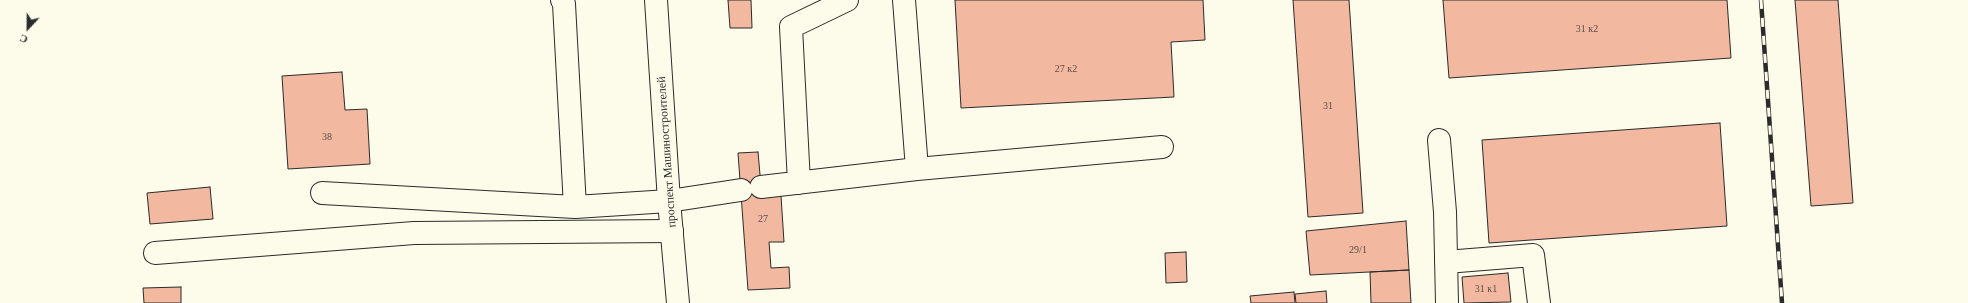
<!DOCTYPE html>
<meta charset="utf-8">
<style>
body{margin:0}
#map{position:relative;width:1968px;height:303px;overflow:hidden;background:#fdfbea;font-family:Georgia,serif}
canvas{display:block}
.north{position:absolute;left:8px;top:8px;width:40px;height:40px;-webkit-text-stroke:3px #fdfbea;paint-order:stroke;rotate:202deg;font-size:11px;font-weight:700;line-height:16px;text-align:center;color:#2b2b2b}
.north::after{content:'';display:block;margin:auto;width:14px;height:18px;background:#2b2b2b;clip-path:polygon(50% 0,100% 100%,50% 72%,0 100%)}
</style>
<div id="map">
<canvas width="1968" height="303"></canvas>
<div class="north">С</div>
</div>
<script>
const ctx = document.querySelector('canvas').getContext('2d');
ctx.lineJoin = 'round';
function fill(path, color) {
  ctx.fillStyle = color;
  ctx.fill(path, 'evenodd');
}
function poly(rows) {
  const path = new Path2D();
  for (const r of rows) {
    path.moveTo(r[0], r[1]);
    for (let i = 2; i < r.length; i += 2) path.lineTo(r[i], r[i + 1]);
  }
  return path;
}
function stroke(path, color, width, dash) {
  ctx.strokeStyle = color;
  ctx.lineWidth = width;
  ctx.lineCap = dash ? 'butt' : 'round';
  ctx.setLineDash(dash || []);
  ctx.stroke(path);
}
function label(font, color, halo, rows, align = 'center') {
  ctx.font = font + ' Georgia,serif';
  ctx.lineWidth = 3;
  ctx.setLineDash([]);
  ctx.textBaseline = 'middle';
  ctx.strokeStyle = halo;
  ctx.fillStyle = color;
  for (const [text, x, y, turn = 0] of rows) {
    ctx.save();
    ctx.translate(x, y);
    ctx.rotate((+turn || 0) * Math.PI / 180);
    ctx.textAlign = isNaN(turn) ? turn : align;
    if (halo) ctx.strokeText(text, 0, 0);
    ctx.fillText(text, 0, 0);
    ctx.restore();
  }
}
const building = poly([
 [728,0,751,0,752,28,730,28,728,0],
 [955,0,1203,0,1205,40,1171,42,1174,97,961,108,955,0],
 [1293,0,1349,0,1363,213,1308,217,1293,0],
 [1443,0,1727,0,1731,58,1449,78,1443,0],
 [1795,0,1838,0,1853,203,1811,206,1795,0],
 [342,72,345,110,367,109,370,164,288,169,282,76,342,72],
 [1720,123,1727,226,1489,243,1482,140,1720,123],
 [758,152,762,197,781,196,784,242,769,242,771,268,789,267,790,288,748,290,738,153,758,152],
 [210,187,213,219,150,224,147,193,210,187],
 [1406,221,1409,270,1310,275,1306,231,1406,221],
 [1186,252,1187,282,1166,283,1165,253,1186,252],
 [1409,270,1411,303,1371,303,1370,272,1409,270],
 [1508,273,1511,302,1464,303,1462,277,1508,273],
 [181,287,181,303,144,303,143,288,181,287],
 [1326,291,1327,303,1296,303,1295,294,1326,291],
 [1294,292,1295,303,1251,303,1250,296,1294,292]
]);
fill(building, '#f2b8a0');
stroke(building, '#2b2b2b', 1);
const minor = poly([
 [562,0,564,4,575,207],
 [1439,140,1445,212,1447,303],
 [917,169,1162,147],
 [799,183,791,27,847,0],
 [761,187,917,169,904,0],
 [322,193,575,207,669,201,741,190],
 [155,253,414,233,672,231],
 [1446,262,1533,255,1539,303]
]);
const major = poly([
 [656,0,669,201,678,303]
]);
stroke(minor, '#2b2b2b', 24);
stroke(major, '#2b2b2b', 24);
stroke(minor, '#fdfbea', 22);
stroke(major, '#fdfbea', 22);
const rail = poly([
 [1761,0,1782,303]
]);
stroke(rail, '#2b2b2b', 4.5);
stroke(rail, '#fdfbea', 3, [9]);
label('10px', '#5d4e48', null, [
 ["31 к2",1587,29],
 ["27 к2",1066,69],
 ["31",1328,106],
 ["38",327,137],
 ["27",763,219],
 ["29/1",1358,250],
 ["31 к1",1486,289]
]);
label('12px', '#2b2b2b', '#fdfbea', [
 ["проспект Машиностроителей",667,152,-94]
]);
</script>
